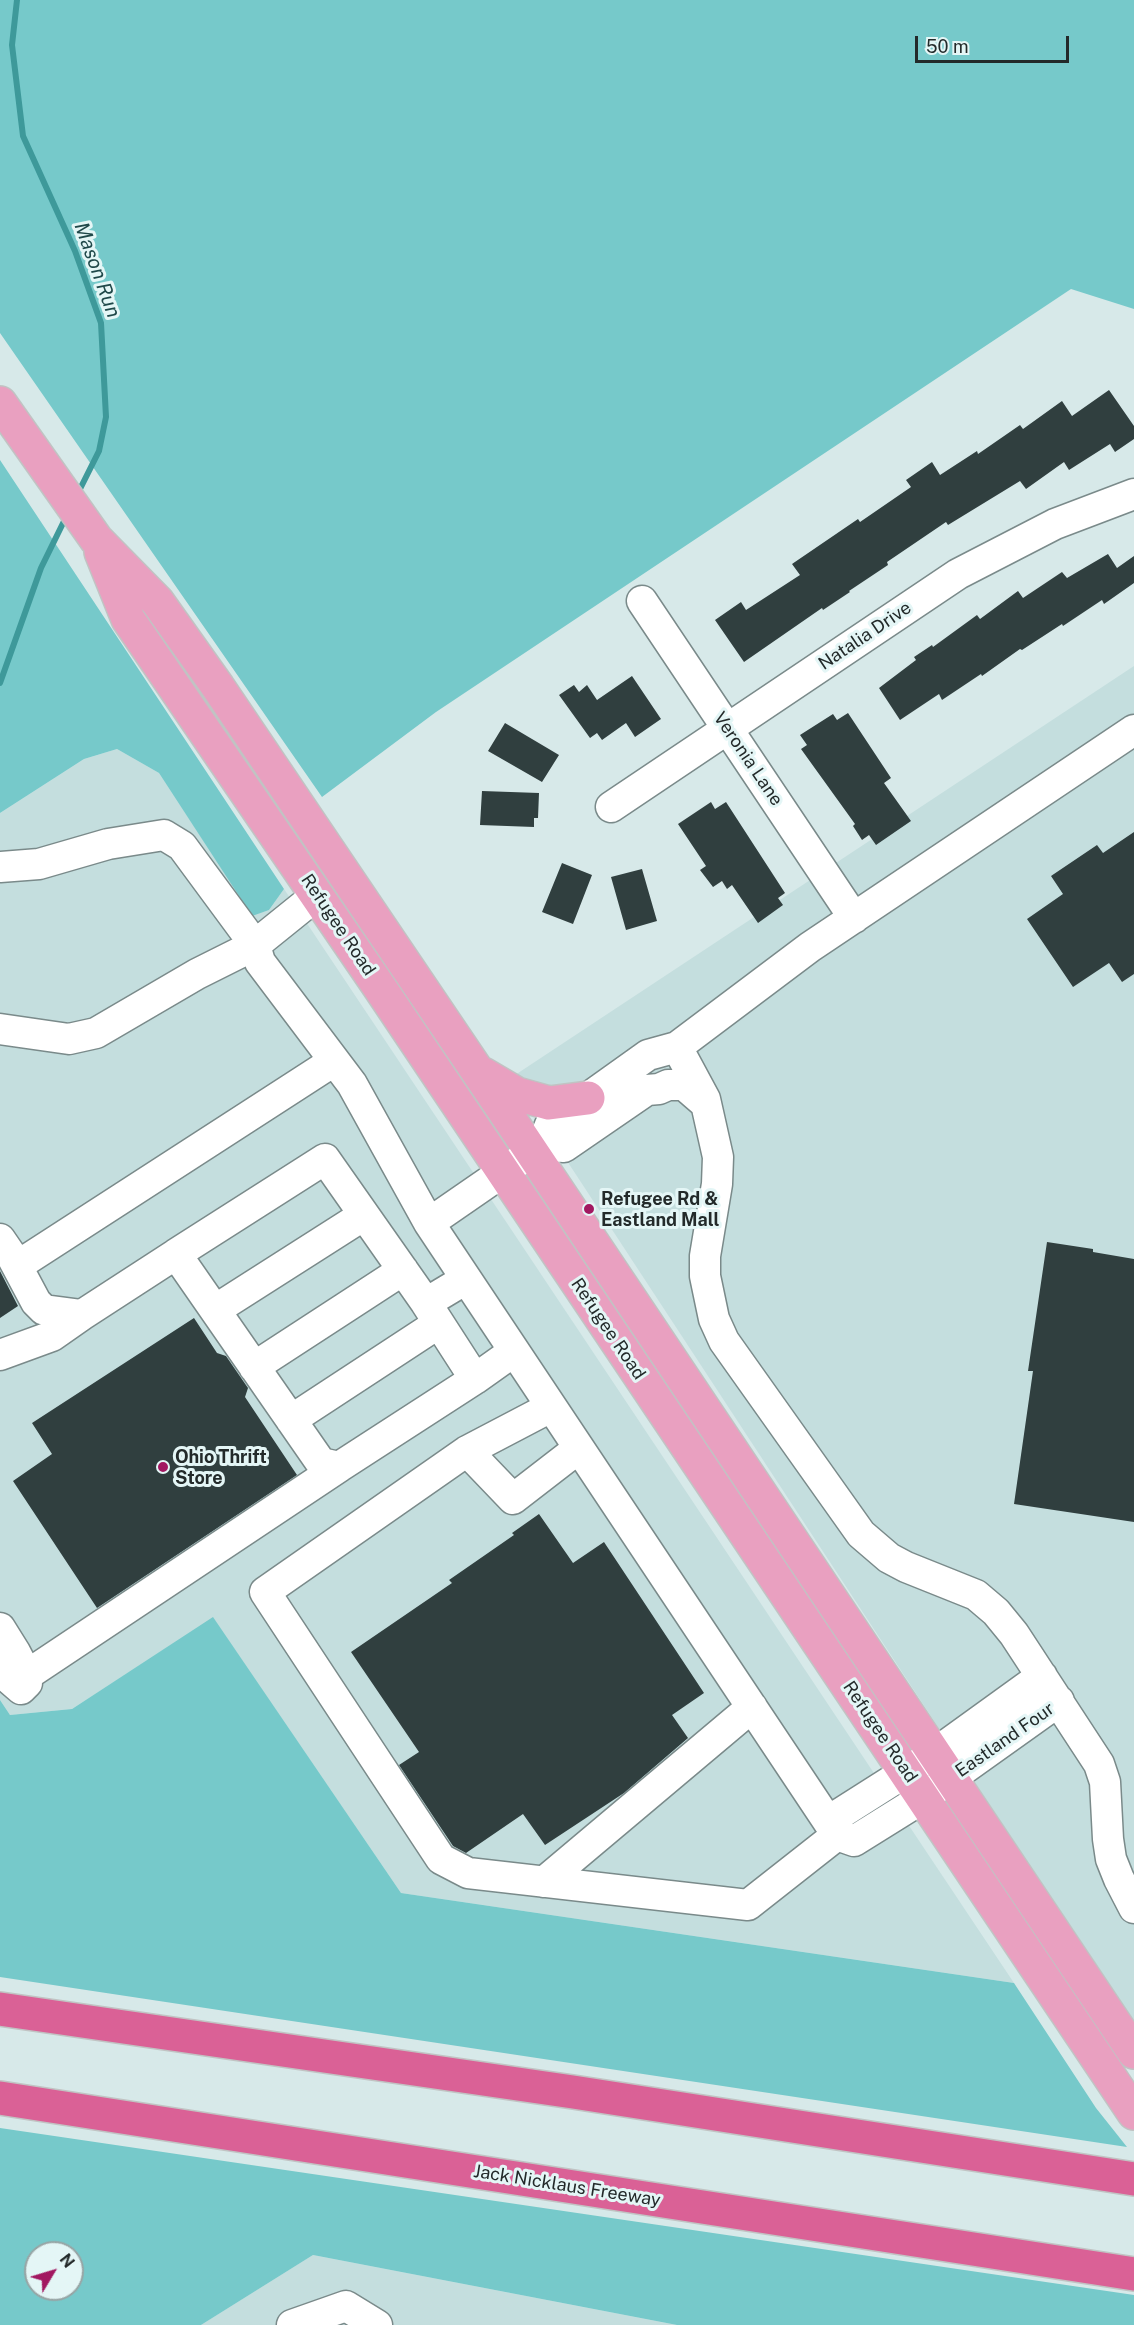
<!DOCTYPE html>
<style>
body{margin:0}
#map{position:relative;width:1134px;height:2325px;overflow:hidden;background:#d7e9e9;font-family:"Public Sans",sans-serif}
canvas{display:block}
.north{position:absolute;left:24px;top:2241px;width:60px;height:60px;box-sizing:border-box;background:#e4f6f6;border:2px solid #97a4a4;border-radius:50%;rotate:52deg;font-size:16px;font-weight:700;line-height:24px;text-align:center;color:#232a2a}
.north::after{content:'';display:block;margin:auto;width:21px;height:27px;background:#a21861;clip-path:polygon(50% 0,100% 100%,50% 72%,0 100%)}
.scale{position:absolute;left:915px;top:36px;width:154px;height:27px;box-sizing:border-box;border:3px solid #232a2a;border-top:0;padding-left:8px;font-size:18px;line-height:21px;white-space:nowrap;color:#232a2a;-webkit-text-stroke:4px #e4f6f6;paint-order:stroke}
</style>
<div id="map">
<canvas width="1134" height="2325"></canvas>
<div class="north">N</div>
<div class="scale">50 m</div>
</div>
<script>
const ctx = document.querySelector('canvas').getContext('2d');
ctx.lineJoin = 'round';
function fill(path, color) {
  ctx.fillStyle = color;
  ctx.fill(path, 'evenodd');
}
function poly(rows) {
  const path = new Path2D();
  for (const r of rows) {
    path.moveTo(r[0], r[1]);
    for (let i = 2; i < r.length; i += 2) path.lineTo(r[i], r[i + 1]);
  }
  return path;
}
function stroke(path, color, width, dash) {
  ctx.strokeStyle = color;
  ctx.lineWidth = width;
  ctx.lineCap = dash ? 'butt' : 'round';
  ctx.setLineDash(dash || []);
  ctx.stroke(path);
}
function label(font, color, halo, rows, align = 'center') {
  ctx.font = font + ' "Public Sans",sans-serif';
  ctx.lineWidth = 6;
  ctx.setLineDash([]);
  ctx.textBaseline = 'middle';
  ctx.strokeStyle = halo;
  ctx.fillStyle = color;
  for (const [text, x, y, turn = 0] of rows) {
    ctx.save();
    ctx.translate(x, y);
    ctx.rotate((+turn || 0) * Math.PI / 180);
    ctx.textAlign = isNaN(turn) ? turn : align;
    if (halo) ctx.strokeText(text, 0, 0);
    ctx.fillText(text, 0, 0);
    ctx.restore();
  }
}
fill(poly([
 [1134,666,1134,2026,512,1077],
 [117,749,159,773,252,915,269,910,284,889,1014,1983,401,1893,213,1618,72,1709,10,1715,0,1700,0,813,84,759],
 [313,2255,677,2325,201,2325]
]), '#c4dede');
fill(poly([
 [0,0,1134,0,1134,309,1071,289,436,712,322,797,0,333],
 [0,460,284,889,269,910,252,916,159,773,117,749,84,759,0,813],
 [213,1617,401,1893,1014,1983,1096,2108,1127,2147,0,1977,0,1700,10,1715,72,1709],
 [0,2128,1134,2295,1134,2325,677,2325,313,2255,201,2325,0,2325],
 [36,2253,72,2253,72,2289,36,2289]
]), '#76c9ca');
stroke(poly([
 [17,0,12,45,23,136,75,251,101,323,106,417,99,451,77,495],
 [0,683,41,568,67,515]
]), '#3e999a', 6);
fill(poly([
 [1109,390,1134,426,1134,439,1115,452,1110,444,1069,470,1064,462,1026,489,1020,481,948,525,946,522,887,562,888,565,849,591,850,592,823,610,822,608,744,662,715,620,741,602,746,610,800,575,792,564,858,519,860,522,911,487,906,480,932,462,940,475,977,451,978,454,1020,425,1023,429,1062,401,1072,416],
 [1108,554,1117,568,1134,556,1134,583,1104,604,1102,600,1063,626,1062,624,1022,650,1020,649,982,676,981,674,942,700,939,694,900,720,879,688,916,660,914,657,932,645,933,647,977,615,980,619,1018,591,1023,598,1062,572,1067,578],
 [632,676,661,719,635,737,626,723,602,740,597,733,590,738,559,695,574,685,579,692,587,685,597,700],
 [848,713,891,778,884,783,911,821,876,845,869,835,862,840,853,826,855,824,801,749,807,745,800,735,833,714,837,720],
 [505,723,559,755,542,782,488,751],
 [482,791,539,793,538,818,534,818,534,827,480,825],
 [711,802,715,809,726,802,785,893,778,898,783,905,758,923,732,885,727,889,722,881,713,887,700,870,706,866,678,824],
 [1134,832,1134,974,1122,982,1109,963,1073,987,1027,919,1063,894,1051,876,1097,845,1103,853],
 [562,863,592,875,573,924,542,912],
 [642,869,657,921,626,930,611,877],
 [1047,1242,1093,1249,1093,1252,1134,1259,1134,1522,1014,1504,1033,1371,1028,1371],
 [0,1271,18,1306,0,1318],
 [194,1318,217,1353,226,1356,248,1388,245,1397,297,1475,97,1608,13,1481,52,1454,32,1423],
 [539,1514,573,1563,604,1542,704,1693,672,1715,688,1738,624,1793,545,1845,523,1814,466,1853,453,1846,399,1765,419,1752,351,1652,452,1583,449,1580,514,1535,512,1533]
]), '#303f3f');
const minor = poly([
 [642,601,854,918],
 [611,807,958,574,1055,524,1134,494],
 [0,867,39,864,108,844,164,835,182,846,255,945,197,974,96,1033,69,1039,0,1029],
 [317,895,255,945,260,962,352,1084,429,1223,837,1835,748,1905,468,1873,441,1859,265,1592,467,1451,551,1407],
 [677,1047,705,1099,718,1157,717,1184,705,1256,705,1276,714,1319,724,1341,861,1534,889,1558,906,1567,976,1595,996,1612,1014,1634,1099,1764,1105,1782,1108,1839,1111,1859,1119,1879,1134,1908],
 [542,1145,564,1147,647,1090,659,1089,668,1085,684,1085,706,1104],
 [429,1223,542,1145,550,1125,648,1055,677,1047,810,947,1134,730],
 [0,1239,11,1255,36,1302,44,1310,82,1315,176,1254],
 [17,1266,334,1061],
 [466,1279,426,1303,475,1379,513,1352],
 [426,1303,325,1159,176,1254,321,1463,339,1467,475,1379],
 [215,1310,364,1215],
 [0,1355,52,1336,82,1315],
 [254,1367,403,1270],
 [291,1420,439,1323],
 [467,1451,513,1499,579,1448],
 [0,1628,15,1652,27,1675,27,1683,21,1689,0,1671],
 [27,1675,339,1467],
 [1042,1676,934,1754,838,1815,837,1835,854,1841,923,1798,1059,1701],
 [544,1882,752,1707],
 [292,2325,346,2306,377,2325]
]);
const major = poly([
 [0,403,96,539,157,601,218,687,503,1109,1134,2052],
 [101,552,128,619,380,988,1134,2113],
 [483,1074,517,1094,549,1103,588,1098]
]);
const highway = poly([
 [0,2009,573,2092,1134,2179],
 [0,2098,1134,2274]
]);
stroke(minor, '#7a8a8a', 33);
stroke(major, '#c1c3c3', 36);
stroke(highway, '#c1c3c3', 36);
stroke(minor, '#fff', 30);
stroke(major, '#e9a0c0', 33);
stroke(highway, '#da6196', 33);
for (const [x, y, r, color] of [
 [589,1209,6,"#a21861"],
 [163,1467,6,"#a21861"]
]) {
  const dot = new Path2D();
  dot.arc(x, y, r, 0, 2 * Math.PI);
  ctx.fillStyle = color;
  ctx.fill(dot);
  stroke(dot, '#e4f6f6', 2);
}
label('18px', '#232a2a', '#e4f6f6', [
 ["Natalia Drive",865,636,-34],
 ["Veronia Lane",748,759,56],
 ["Refugee Road",338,925,56],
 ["Refugee Road",608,1329,56],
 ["Refugee Road",880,1732,56],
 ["Eastland Four",1005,1740,-35],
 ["Jack Nicklaus Freeway",567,2186,9]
]);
label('bold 18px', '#232a2a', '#e4f6f6', [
 ["Refugee Rd &",601,1199],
 ["Eastland Mall",601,1220],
 ["Ohio Thrift",175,1457],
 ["Store",175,1478]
], 'left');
label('italic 20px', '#1f4849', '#e4f6f6', [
 ["Mason Run",97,270,70]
]);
</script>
